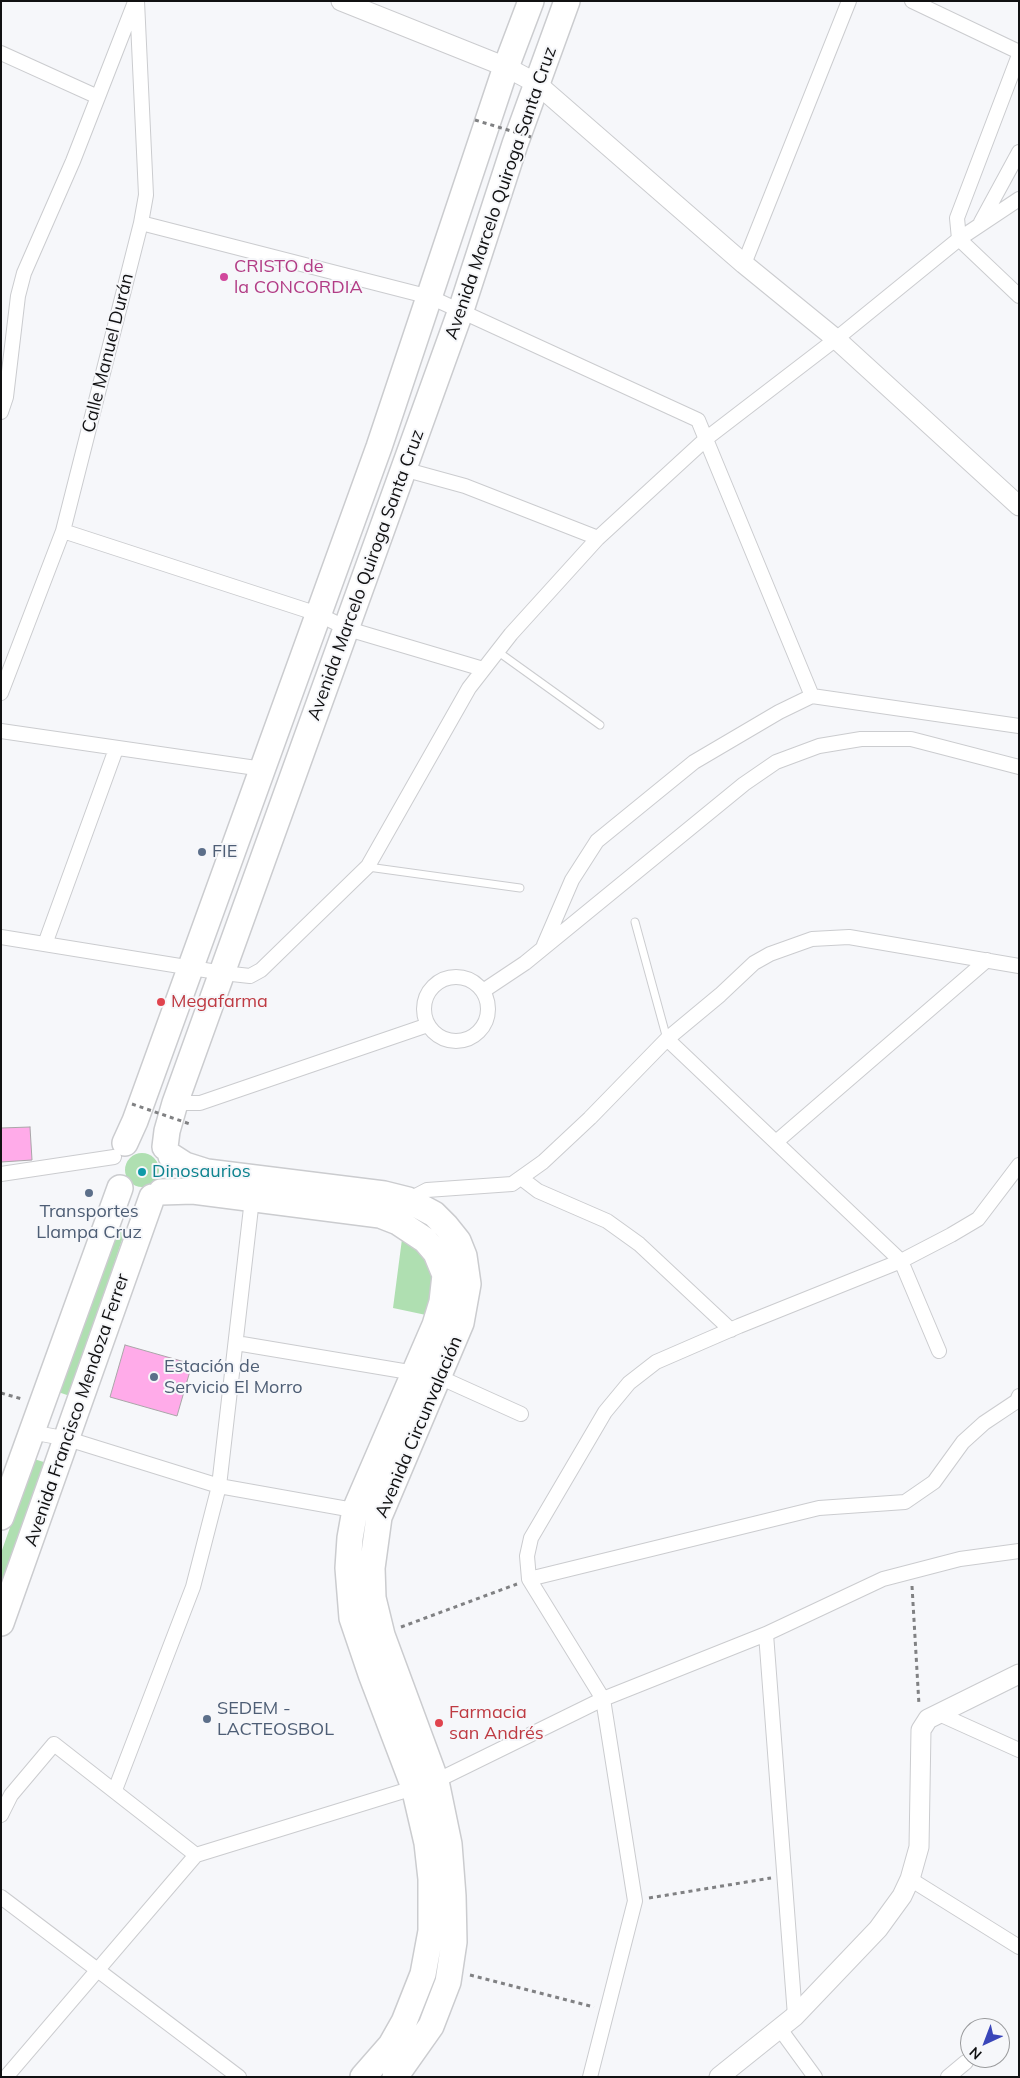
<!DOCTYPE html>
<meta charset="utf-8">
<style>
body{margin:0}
#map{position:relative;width:1020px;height:2078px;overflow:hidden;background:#f6f7fa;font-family:Mulish,sans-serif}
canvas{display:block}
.frame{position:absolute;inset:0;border:2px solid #111112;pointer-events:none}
.north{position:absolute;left:960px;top:2018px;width:50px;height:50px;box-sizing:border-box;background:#f6f7fa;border:1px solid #9a9b9d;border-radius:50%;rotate:223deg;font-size:14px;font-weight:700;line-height:20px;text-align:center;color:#111112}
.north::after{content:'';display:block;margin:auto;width:18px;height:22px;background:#3a46b9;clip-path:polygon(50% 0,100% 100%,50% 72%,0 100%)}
</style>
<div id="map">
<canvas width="1020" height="2078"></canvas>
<div class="frame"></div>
<div class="north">N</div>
</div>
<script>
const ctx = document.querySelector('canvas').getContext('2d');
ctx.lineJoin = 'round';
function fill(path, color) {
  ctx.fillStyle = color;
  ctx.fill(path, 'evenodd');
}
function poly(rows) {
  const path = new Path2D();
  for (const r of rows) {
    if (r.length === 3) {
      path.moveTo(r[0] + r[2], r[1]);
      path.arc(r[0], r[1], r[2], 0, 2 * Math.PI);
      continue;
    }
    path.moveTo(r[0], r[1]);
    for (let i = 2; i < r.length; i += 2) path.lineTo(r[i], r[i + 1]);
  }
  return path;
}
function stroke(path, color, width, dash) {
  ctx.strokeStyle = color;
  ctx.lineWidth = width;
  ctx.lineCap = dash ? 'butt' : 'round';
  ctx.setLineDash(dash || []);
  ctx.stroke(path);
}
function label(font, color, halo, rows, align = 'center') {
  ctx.font = font + ' Mulish,sans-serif';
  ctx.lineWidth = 4;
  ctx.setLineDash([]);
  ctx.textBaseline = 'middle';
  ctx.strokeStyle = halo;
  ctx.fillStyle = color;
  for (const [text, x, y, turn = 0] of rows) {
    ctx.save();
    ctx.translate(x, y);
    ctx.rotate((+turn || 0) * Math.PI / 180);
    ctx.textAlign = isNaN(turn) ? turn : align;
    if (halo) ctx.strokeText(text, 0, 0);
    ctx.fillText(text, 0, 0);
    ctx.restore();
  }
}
fill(poly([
 [142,1170,17],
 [114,1225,126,1228,70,1396,58,1392],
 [402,1239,412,1246,424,1258,431,1272,431,1289,426,1315,393,1308],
 [34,1459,47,1463,1,1591,1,1553]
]), '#afdfb1');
const building = poly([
 [30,1127,32,1160,1,1162,1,1128,30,1127],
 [125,1345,192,1364,177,1416,110,1397,125,1345]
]);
fill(building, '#ffabe9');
stroke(building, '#a9a6a8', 1);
const lane = poly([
 [497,651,600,725],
 [368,867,520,888],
 [635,922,667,1039]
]);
const street = poly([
 [912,1,1019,52],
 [1,53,98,97],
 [1019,55,957,218,959,239,1019,296],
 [981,222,1019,152],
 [141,223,430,297,698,420,812,696],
 [744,264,849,1],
 [1,412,6,397,18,296,24,273,73,161,135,2],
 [403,469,465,486,598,538],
 [63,531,318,614,348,629,483,669],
 [1,693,63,531,141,223,146,195,137,1],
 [1,731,263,769],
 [1,937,223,973,250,976,261,970,368,866,469,688,511,634,598,538,707,438,836,339,959,239,1019,199],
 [45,944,116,749],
 [544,945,572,880,597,841,694,762,779,712,812,696,1019,726],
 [456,1009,32],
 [483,991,525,963,744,784,776,762,819,746,861,739,911,739,1019,767],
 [667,1039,901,1261,939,1351],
 [175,1103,200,1103,428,1025],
 [776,1142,987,960],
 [1,1174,114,1157],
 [521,1178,538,1191,607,1221,639,1244,731,1330],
 [408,1200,427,1190,512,1184,543,1162,590,1118,667,1039,720,995,754,963,770,954,812,939,849,937,1019,966],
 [236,1343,439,1377,521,1414],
 [31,1432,68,1439,219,1486,359,1511],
 [529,1579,819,1508,905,1502,934,1482,963,1442,984,1423,1017,1401,1019,1396],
 [766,1634,795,2016],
 [937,1713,1019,1750],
 [115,1790,193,1587,219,1486,252,1199],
 [1,1815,11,1795,54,1744,196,1855],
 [910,1879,1019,1947],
 [1,1897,239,2077],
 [780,2029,815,2077],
 [6,2077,196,1855,436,1781,603,1699,766,1634,883,1579,960,1559,1019,1551],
 [590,2077,635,1901,603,1699,529,1579,527,1556,531,1538,605,1412,629,1383,656,1362,739,1326,901,1261,951,1235,978,1219,1019,1165],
 [948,2077,966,2062]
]);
const secondary = poly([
 [341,1,506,67,536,83,744,264,836,339,1019,506],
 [719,2077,795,2016,878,1929,902,1896,910,1879,919,1847,921,1730,928,1719,1019,1674]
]);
const highway = poly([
 [125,1143,135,1121,379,447,506,67,531,1],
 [165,1147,167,1131,175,1103,461,310,515,144,567,1],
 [171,1156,185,1165,207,1172,384,1194,408,1200,434,1214,446,1226,458,1241,464,1256,468,1284,461,1323,379,1517,372,1568,373,1598,382,1635,436,1781,449,1844,453,1896,454,1942,448,1982,431,2026,395,2077],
 [161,1192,193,1191,380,1215,398,1222,425,1240,436,1253,445,1275,442,1302,435,1325,355,1510,350,1538,348,1568,352,1618,371,1674,414,1787,427,1843,431,1879,431,1931,423,1974,404,2022,391,2045,363,2077],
 [1,1517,120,1188],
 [1,1623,152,1197]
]);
stroke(lane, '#cbcccf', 9);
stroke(street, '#cbcccf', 16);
stroke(secondary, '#cbcccf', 21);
stroke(highway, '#cbcccf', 28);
stroke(poly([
 [1,1393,22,1399],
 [912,1586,919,1705],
 [401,1627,517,1584],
 [649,1898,771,1878],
 [470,1975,594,2007]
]), '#808183', 3, [4, 4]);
stroke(lane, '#fff', 7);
stroke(street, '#fff', 14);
stroke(secondary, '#fff', 19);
stroke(highway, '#fff', 25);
stroke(poly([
 [475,120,531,137],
 [132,1104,190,1124]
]), '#808183', 3, [4, 4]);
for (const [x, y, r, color] of [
 [224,277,5,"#d1479c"],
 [202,852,5,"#5c6f8a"],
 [161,1002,5,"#e0444e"],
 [142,1172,5,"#0f9aa8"],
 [89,1193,5,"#5c6f8a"],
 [154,1377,5,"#5c6f8a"],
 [207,1719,5,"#5c6f8a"],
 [439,1723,5,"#e0444e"]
]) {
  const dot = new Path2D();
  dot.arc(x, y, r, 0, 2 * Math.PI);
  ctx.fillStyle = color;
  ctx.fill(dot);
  stroke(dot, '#f6f7fa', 2);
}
label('18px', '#111112', '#f6f7fa', [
 ["Avenida Marcelo Quiroga Santa Cruz",501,193,-71],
 ["Calle Manuel Durán",108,353,-76],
 ["Avenida Marcelo Quiroga Santa Cruz",366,575,-70],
 ["Avenida Francisco Mendoza Ferrer",77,1410,-71],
 ["Avenida Circunvalación",419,1427,-67]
]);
label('18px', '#b23c85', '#f6f7fa', [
 ["CRISTO de",234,267],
 ["la CONCORDIA",234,288]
], 'left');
label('18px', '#4e5e75', '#f6f7fa', [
 ["FIE",212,852],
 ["Transportes",89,1212,"center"],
 ["Llampa Cruz",89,1233,"center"],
 ["Estación de",164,1367],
 ["Servicio El Morro",164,1388],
 ["SEDEM -",217,1709],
 ["LACTEOSBOL",217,1730]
], 'left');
label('18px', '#be3a42', '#f6f7fa', [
 ["Megafarma",171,1002],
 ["Farmacia",449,1713],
 ["san Andrés",449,1734]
], 'left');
label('18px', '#0d838f', '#f6f7fa', [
 ["Dinosaurios",152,1172]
], 'left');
</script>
